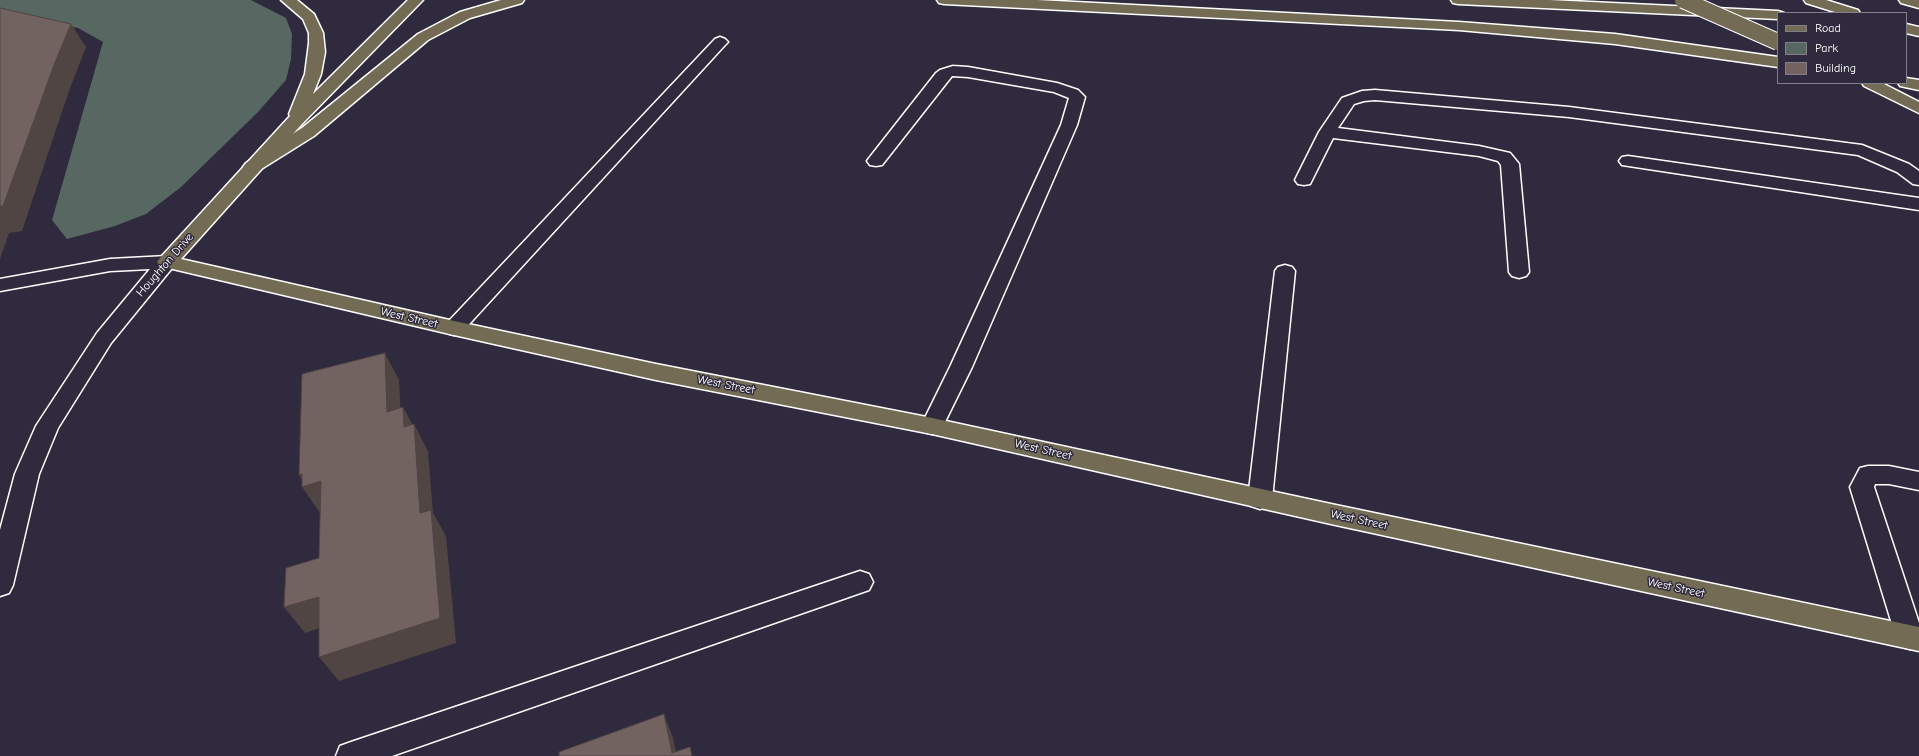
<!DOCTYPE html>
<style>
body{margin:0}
#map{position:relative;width:1919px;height:756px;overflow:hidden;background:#2f2a3d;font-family:"Comic Neue",sans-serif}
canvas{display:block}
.legend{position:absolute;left:1777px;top:12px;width:130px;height:72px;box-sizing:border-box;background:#2f2a3d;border:1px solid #827f8b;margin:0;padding:5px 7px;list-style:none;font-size:12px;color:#fff}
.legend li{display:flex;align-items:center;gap:8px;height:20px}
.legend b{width:20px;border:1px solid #827f8b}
</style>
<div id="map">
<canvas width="1919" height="756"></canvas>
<ul class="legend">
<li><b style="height:5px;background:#746b55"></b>Road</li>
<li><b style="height:11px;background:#566861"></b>Park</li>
<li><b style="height:11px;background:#736360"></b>Building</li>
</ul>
</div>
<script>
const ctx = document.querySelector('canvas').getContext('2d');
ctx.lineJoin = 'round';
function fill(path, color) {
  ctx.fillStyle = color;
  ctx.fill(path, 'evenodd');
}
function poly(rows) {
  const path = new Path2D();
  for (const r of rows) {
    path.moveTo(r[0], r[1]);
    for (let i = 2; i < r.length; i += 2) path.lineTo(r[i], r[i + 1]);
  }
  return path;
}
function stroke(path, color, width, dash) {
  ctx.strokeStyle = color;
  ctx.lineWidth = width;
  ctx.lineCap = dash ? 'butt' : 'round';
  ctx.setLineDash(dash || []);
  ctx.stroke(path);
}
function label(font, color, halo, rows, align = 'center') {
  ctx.font = font + ' "Comic Neue",sans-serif';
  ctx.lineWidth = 3;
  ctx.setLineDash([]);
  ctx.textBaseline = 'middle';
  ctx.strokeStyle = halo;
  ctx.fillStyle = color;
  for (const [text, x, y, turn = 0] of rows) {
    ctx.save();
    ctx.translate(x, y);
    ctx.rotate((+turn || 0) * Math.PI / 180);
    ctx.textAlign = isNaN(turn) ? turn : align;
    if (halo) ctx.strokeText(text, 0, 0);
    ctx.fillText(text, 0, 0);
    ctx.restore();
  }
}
fill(poly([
 [0,0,251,0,286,18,292,34,291,59,286,80,258,112,181,187,146,214,115,226,67,239,52,220,103,42,78,28,0,11]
]), '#566861');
const minor = poly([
 [720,37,725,39,728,42,725,45,461,333,454,335,447,333,444,328,447,323,715,39,720,37],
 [953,66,968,67,1057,83,1078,90,1085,97,1077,125,972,367,940,432,932,434,924,432,921,426,950,367,1061,125,1069,98,1054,92,968,77,952,76,882,165,876,166,870,165,867,161,870,157,936,73,940,70,953,66],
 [1375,90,1569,107,1862,145,1909,164,1919,171,1919,185,1913,184,1897,172,1858,155,1569,117,1375,100,1364,101,1354,104,1338,128,1479,146,1510,153,1519,164,1529,272,1526,276,1519,278,1512,276,1509,272,1501,165,1498,161,1479,156,1333,138,1310,184,1304,185,1298,184,1295,180,1319,132,1342,98,1362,91,1375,90],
 [1628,156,1919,198,1919,210,1622,165,1619,161,1622,157,1628,156],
 [167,256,174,258,177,262,111,343,58,428,39,474,13,585,9,593,0,596,0,530,15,474,36,426,97,333,150,269,110,271,0,291,0,279,110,259,167,256],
 [1285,265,1292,267,1295,271,1272,499,1269,506,1260,509,1251,506,1248,499,1275,271,1278,267,1285,265],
 [1868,466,1889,466,1919,472,1919,490,1889,484,1875,484,1874,487,1919,623,1919,646,1910,649,1900,645,1896,637,1850,487,1860,468,1868,466],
 [860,571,869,574,873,582,869,590,392,756,336,756,340,746,351,742,860,571]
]);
const major = poly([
 [281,0,297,0,314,14,323,33,325,52,321,74,313,94,408,0,423,0,301,125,181,259,454,321,656,364,932,418,1331,504,1919,627,1919,651,1331,524,932,434,656,380,454,335,160,266,157,262,160,258,290,116,289,114,305,74,309,43,309,33,303,19,281,0]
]);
const highway = poly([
 [501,0,524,0,522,3,470,18,428,40,314,136,258,171,252,172,246,171,243,167,246,163,302,128,418,34,460,12,501,0],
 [937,0,1037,0,1459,22,1615,34,1778,57,1778,67,1615,44,1459,30,944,4,939,3,937,0],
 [1451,0,1549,0,1778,11,1784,13,1778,13,1778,19,1458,4,1453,3,1451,0],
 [1804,0,1826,0,1858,10,1860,13,1838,13,1806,3,1804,0],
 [1899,0,1919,0,1919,8,1901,3,1899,0],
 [1906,24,1919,27,1919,36,1906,33,1906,24],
 [1906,78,1919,80,1919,90,1900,86,1898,83,1906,83,1906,78],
 [1862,83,1882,83,1919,102,1919,113,1864,86,1862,83]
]);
stroke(minor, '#fff', 3);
stroke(major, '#fff', 3);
stroke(highway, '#fff', 3);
fill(minor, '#2f2a3d');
fill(major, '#746b55');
fill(highway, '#746b55');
const highwayBridge = poly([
 [1683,0,1778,42]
]);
stroke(highwayBridge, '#fff', 18, []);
stroke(highwayBridge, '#746b55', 16);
fill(poly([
 [71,24,86,47,70,88,22,231,9,233,0,259,0,206,54,65],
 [385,353,399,380,402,438,387,412],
 [403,407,414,427,414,424,428,451,433,513,446,536,456,643,339,681,319,657,420,513,404,427],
 [302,474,321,481,338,507,320,513,302,487,306,485,299,475],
 [319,597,338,622,305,633,284,607],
 [664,714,673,738,677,756,672,753]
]), '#504543');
const building = poly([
 [0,8,71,24,54,65,3,206,0,206,0,8],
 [385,353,387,412,403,407,404,427,414,424,420,513,431,510,440,618,319,657,319,597,284,607,286,568,319,558,321,481,302,487,302,474,299,475,302,374,385,353],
 [664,714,672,753,690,747,692,756,559,756,559,752,664,714]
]);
fill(building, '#736360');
stroke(building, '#504543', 1);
label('12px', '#fff', '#2f2a3d', [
 ["Houghton Drive",165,265,-49],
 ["West Street",409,318,13],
 ["West Street",726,385,11],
 ["West Street",1043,450,13],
 ["West Street",1359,520,12],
 ["West Street",1676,588,12]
]);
</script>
